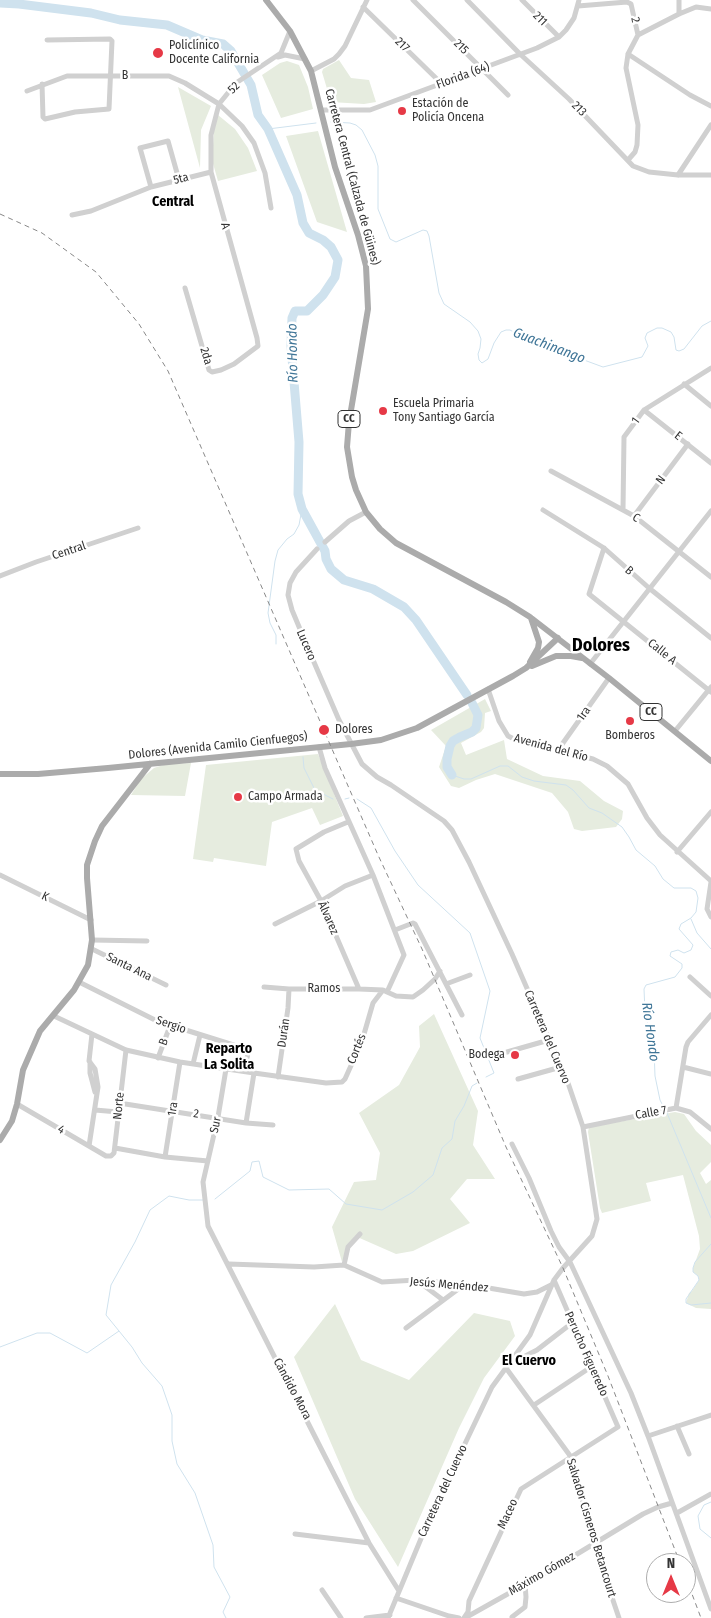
<!DOCTYPE html>
<meta charset="utf-8">
<style>
body{margin:0}
#map{position:relative;width:711px;height:1618px;overflow:hidden;background:#fff;font-family:"Fira Sans Condensed",sans-serif}
canvas{display:block}
.north{position:absolute;left:646px;top:1553px;width:50px;height:50px;box-sizing:border-box;background:#fff;border:1px solid #adadad;border-radius:50%;rotate:0deg;font-size:14px;font-weight:700;line-height:20px;text-align:center;color:#333}
.north::after{content:'';display:block;margin:auto;width:18px;height:22px;background:#e63946;clip-path:polygon(50% 0,100% 100%,50% 72%,0 100%)}
</style>
<div id="map">
<canvas width="711" height="1618"></canvas>
<div class="north">N</div>
</div>
<script>
const ctx = document.querySelector('canvas').getContext('2d');
ctx.lineJoin = 'round';
function fill(path, color) {
  ctx.fillStyle = color;
  ctx.fill(path, 'evenodd');
}
function poly(rows) {
  const path = new Path2D();
  for (const r of rows) {
    path.moveTo(r[0], r[1]);
    for (let i = 2; i < r.length; i += 2) path.lineTo(r[i], r[i + 1]);
  }
  return path;
}
function stroke(path, color, width, dash) {
  ctx.strokeStyle = color;
  ctx.lineWidth = width;
  ctx.lineCap = dash ? 'butt' : 'round';
  ctx.setLineDash(dash || []);
  ctx.stroke(path);
}
function label(font, color, halo, rows, align = 'center') {
  ctx.font = font + ' "Fira Sans Condensed",sans-serif';
  ctx.lineWidth = 5;
  ctx.setLineDash([]);
  ctx.textBaseline = 'middle';
  ctx.strokeStyle = halo;
  ctx.fillStyle = color;
  for (const [text, x, y, turn = 0] of rows) {
    ctx.save();
    ctx.translate(x, y);
    ctx.rotate((+turn || 0) * Math.PI / 180);
    ctx.textAlign = isNaN(turn) ? turn : align;
    if (halo) ctx.strokeText(text, 0, 0);
    ctx.fillText(text, 0, 0);
    ctx.restore();
  }
}
fill(poly([
 [339,60,351,78,369,80,376,102,364,104,331,102,322,72,323,69],
 [287,61,299,65,308,87,313,109,281,118,262,75,280,63],
 [178,87,211,106,201,130,200,168],
 [218,115,235,129,248,148,257,171,218,181,212,160,214,131],
 [318,131,347,232,317,222,286,136],
 [485,699,491,711,485,713,484,728,481,732,461,743,466,755,504,740,507,759,543,776,580,781,604,801,623,811,622,819,616,827,582,831,574,829,568,812,552,793,495,774,476,780,459,788,451,786,439,767,446,746,431,730],
 [318,754,343,816,320,825,312,808,272,822,266,866,214,858,213,862,193,859,206,765],
 [191,763,185,796,131,795,141,779,154,768,166,764],
 [434,1014,478,1111,473,1145,495,1179,467,1179,450,1199,470,1223,413,1251,396,1254,355,1236,342,1262,332,1227,354,1182,376,1180,380,1153,359,1113,399,1085,420,1047,419,1026],
 [675,1112,684,1114,696,1131,711,1145,711,1162,700,1173,706,1184,711,1180,711,1309,696,1308,686,1303,689,1293,692,1291,699,1280,698,1276,693,1272,693,1268,700,1249,699,1236,683,1175,646,1183,651,1201,602,1213,600,1208,588,1132,589,1127],
 [335,1304,361,1360,409,1380,474,1313,510,1321,515,1336,484,1378,459,1428,398,1567,355,1499,294,1357]
]), '#e6ecdf');
stroke(poly([
 [331,122,350,123,356,125,362,130,375,155,378,166,378,209,390,239,396,242,423,230,427,231,429,236,439,293,444,304,470,322,478,331,481,339,480,348,478,354,479,360,482,363,488,359,494,343,501,332,506,330,510,330,527,339,603,367,642,357,648,346,645,338,647,333,657,328,662,328,671,332,674,337,676,350,679,351,684,349,702,326,711,321],
 [268,129,316,123],
 [276,644,276,635,270,623,268,613,275,561,278,550,287,539,294,534,299,525,302,509],
 [303,757,304,768,315,790,333,799],
 [452,775,464,779,471,779,500,766,508,766,522,777,534,781,566,785,573,790,589,808,602,813,622,827,629,837,636,850,655,866,663,879,674,888,691,888,696,891,698,898,696,912,691,918,681,924,679,929,693,945,691,950,684,953,678,950,671,952,670,956,682,964,682,968,675,977,646,985,644,989,645,1012,654,1049,655,1076,660,1100,664,1108],
 [345,799,349,798],
 [357,799,371,808,395,851,418,885,470,933,490,991,480,1038,494,1073,486,1077],
 [691,919,697,933,711,949],
 [667,1113,711,1218],
 [215,1199,250,1171,252,1162,259,1161,263,1177,289,1190,329,1189,346,1204,382,1210,413,1192,433,1175,442,1148,452,1139,455,1121,464,1106,472,1086,477,1083],
 [711,1244,695,1262,693,1268,693,1272,698,1276,699,1280,686,1299,686,1303,691,1305,711,1303],
 [119,1331,132,1347,142,1363,162,1386,172,1415,172,1441,177,1464,195,1493,213,1545,214,1567,230,1597,223,1612,226,1618],
 [0,1347,37,1333,50,1333,87,1353,119,1331,106,1315,111,1285,135,1242,150,1210,169,1196,189,1200,203,1200],
 [711,1502,704,1505,698,1516,700,1529,711,1538]
]), '#cfe2ee', 1);
stroke(poly([
 [0,3,19,4,91,13,120,20,167,25,202,40,223,44,231,51,251,85,258,115,268,129,297,195,303,223,309,233,323,240,331,247,338,260,335,277,323,295,307,311,295,311,292,318,291,346,299,442,298,494,302,509,325,551,326,559,331,569,344,580,373,589,404,607,416,620,467,695],
 [452,775,447,767,447,759,450,746,453,741,460,737,472,732,476,728,478,715,472,703]
]), '#cfe2ee', 9);
stroke(poly([
 [413,0,508,95],
 [467,0,520,54,569,99,633,166,649,172,678,175,711,175],
 [522,0,559,37],
 [679,0,679,14],
 [578,6,627,2,631,4,638,35],
 [363,7,441,83],
 [628,54,690,95,711,106],
 [278,57,285,55,305,59],
 [311,71,334,59,339,54,345,46,367,0],
 [42,84,43,117,45,119,75,112,109,109,112,41,110,39,47,40],
 [27,91,67,76,169,76,185,83,219,104,242,126,254,143,265,173,271,208],
 [321,110,370,110,537,48,559,37,566,30,574,18,579,0],
 [628,160,635,152,637,145,638,125,626,68,628,54,638,35,679,14,696,7,711,9],
 [678,175,711,125],
 [151,187,140,148,168,141,179,180],
 [72,215,91,211,151,187,211,172],
 [185,288,209,370,212,372,221,370,234,364,258,346,257,338,211,172,211,135,219,104,236,83,281,53,290,31],
 [684,384,711,406],
 [644,410,711,463],
 [551,471,634,516,711,577],
 [543,510,604,548,649,588,711,638],
 [623,510,624,437,644,410,711,368],
 [634,516,688,444],
 [325,542,349,521,366,512],
 [604,548,589,594,711,692],
 [317,549,296,572,290,583,288,595,292,610,310,653,339,720,362,764,377,777,391,785,444,821,452,830,469,862,512,954,567,1080,583,1127,597,1219,592,1236,563,1268,554,1280,530,1335,492,1387,430,1517,388,1618],
 [0,576,36,562,138,528],
 [590,664,711,511],
 [488,689,499,721,508,736,518,741,593,759,607,766,628,784,647,818,660,835,711,881],
 [675,731,711,687],
 [558,750,609,678],
 [348,822,324,832,296,849,299,861,321,901,359,989],
 [677,852,711,812],
 [0,875,91,920],
 [711,882,707,909,711,917],
 [275,924,321,901,345,886,373,875],
 [395,930,413,923,415,924,462,1015],
 [92,940,147,941],
 [92,949,166,985],
 [690,977,711,996],
 [79,982,157,1021,243,1048,248,1052,245,1071],
 [446,984,470,975],
 [264,987,289,989,359,989,383,990],
 [387,992,396,996,413,997,423,990,435,979,440,971],
 [54,1016,126,1050,180,1062,254,1073,326,1083,342,1082,345,1079,362,1041,373,1003,383,990,387,992,404,955,373,875,325,768,319,747],
 [507,1052,549,1040],
 [158,1058,170,1026],
 [90,1062,90,1073,95,1092],
 [193,1064,200,1035],
 [683,1067,711,1074],
 [226,1069,218,1117,203,1182,208,1226,369,1543,399,1591],
 [278,1077,288,1008,289,989],
 [518,1079,561,1067],
 [119,1103,246,1123,273,1125],
 [17,1104,106,1156,111,1156,114,1153,126,1050],
 [676,1108,686,1047,688,1042,711,1015],
 [676,1108,690,1112,711,1129],
 [95,1110,118,1112],
 [246,1123,254,1073],
 [583,1127,676,1108],
 [512,1144,529,1178,551,1231,559,1247,570,1262,631,1393,648,1436,711,1609],
 [89,1146,98,1087,95,1069,89,1061,92,1034],
 [115,1148,165,1157,208,1161],
 [165,1157,180,1062],
 [229,1264,314,1267,344,1265,382,1282,416,1280,465,1284,524,1294,537,1292,551,1285],
 [344,1265,348,1247,360,1234],
 [418,1281,443,1300],
 [406,1328,465,1284],
 [510,1364,537,1350,572,1323],
 [506,1368,571,1457,594,1544,619,1618],
 [534,1405,591,1367],
 [677,1426,689,1454],
 [648,1436,711,1415],
 [677,1513,711,1494],
 [295,1534,369,1543],
 [322,1590,341,1618],
 [396,1598,449,1616,459,1618],
 [512,1617,525,1607,526,1597,525,1584],
 [366,1618,390,1615],
 [464,1618,468,1612,469,1601,521,1489,618,1427,554,1280],
 [465,1618,554,1568,643,1514,658,1507,672,1503]
]), '#d0d0d0', 5);
stroke(poly([
 [266,0,290,31,311,71,335,167,358,235,366,266,368,309,349,422,347,447,352,477,356,490,366,512,380,529,396,543,506,602,530,617,609,678,711,761],
 [530,662,538,648,539,642,531,618],
 [532,666,556,656,571,656,582,658],
 [0,774,38,774,108,768,351,744,381,740,417,728,513,676,526,668,558,638],
 [0,1140,12,1121,17,1104,23,1070,40,1031,74,990,88,965,92,940,87,878,87,865,95,841,102,826,150,764]
]), '#ababab', 6);
stroke(poly([
 [0,214,42,233,96,272,139,324,168,371,378,855,422,949,506,1147,563,1268,608,1376,680,1563],
 [686,1578,701,1618]
]), '#888', 1, [5, 4]);
for (const [x, y, r, color] of [
 [158,53,6,"#e63946"],
 [402,111,5,"#e63946"],
 [383,411,5,"#e63946"],
 [630,721,5,"#e63946"],
 [324,730,6,"#e63946"],
 [238,797,5,"#e63946"],
 [515,1055,5,"#e63946"]
]) {
  const dot = new Path2D();
  dot.arc(x, y, r, 0, 2 * Math.PI);
  ctx.fillStyle = color;
  ctx.fill(dot);
  stroke(dot, '#fff', 2);
}
for (const [x, y, w] of [
 [349,419,22],
 [651,712,22]
]) {
  const box = new Path2D();
  box.roundRect(x - w / 2, y - 8.5, w, 17, 4);
  ctx.fillStyle = '#fff';
  ctx.fill(box);
  stroke(box, '#333', 1);
}
label('bold 11px', '#333', null, [
 ["CC",349,419],
 ["CC",651,712]
]);
label('12px', '#333', '#fff', [
 ["211",540,19,45],
 ["2",635,20,79],
 ["217",402,45,44],
 ["215",461,47,45],
 ["B",125,76],
 ["Florida (64)",463,76,-20],
 ["52",234,88,-45],
 ["213",579,109,46],
 ["Carretera Central (Calzada de Güines)",352,177,75],
 ["5ta",181,179,-14],
 ["A",225,226,75],
 ["2da",206,356,73],
 ["1",636,421,-54],
 ["E",678,436,38],
 ["N",661,480,-53],
 ["C",636,518,35],
 ["Central",69,551,-18],
 ["B",629,571,41],
 ["Lucero",306,645,67],
 ["Calle A",662,652,39],
 ["1ra",584,714,-55],
 ["Dolores (Avenida Camilo Cienfuegos)",218,746,-6],
 ["Avenida del Río",551,748,15],
 ["K",45,897,26],
 ["Álvarez",328,918,66],
 ["Santa Ana",129,967,26],
 ["Ramos",324,989],
 ["Sergio",171,1025,19],
 ["Durán",284,1033,-82],
 ["Carretera del Cuervo",547,1037,67],
 ["B",164,1042,-71],
 ["Cortés",357,1049,-68],
 ["Norte",119,1106,-84],
 ["1ra",173,1109,-81],
 ["Calle 7",651,1113,-10],
 ["2",196,1114,8],
 ["Sur",216,1125,-78],
 ["4",61,1130,31],
 ["Jesús Menéndez",449,1285,5],
 ["Perucho Figueredo",586,1354,66],
 ["Cándido Mora",292,1389,62],
 ["Carretera del Cuervo",443,1491,-65],
 ["Maceo",508,1514,-65],
 ["Salvador Cisneros Betancourt",591,1528,73],
 ["Máximo Gómez",542,1574,-30]
]);
label('12px', '#333', '#fff', [
 ["Policlínico",169,46],
 ["Docente California",169,60],
 ["Estación de",412,104],
 ["Policía Oncena",412,118],
 ["Escuela Primaria",393,404],
 ["Tony Santiago García",393,418],
 ["Dolores",335,730],
 ["Bomberos",630,736,"center"],
 ["Campo Armada",248,797],
 ["Bodega",505,1055,"right"]
], 'left');
label('bold 14px', '#000', '#fff', [
 ["Central",173,202],
 ["Reparto",229,1049],
 ["La Solita",229,1065],
 ["El Cuervo",529,1361]
]);
label('italic 14px', '#3f7597', '#fff', [
 ["Guachinango",549,346,21],
 ["Río Hondo",293,353,-91],
 ["Río Hondo",650,1032,82]
]);
label('bold 18px', '#000', '#fff', [
 ["Dolores",601,646]
]);
</script>
